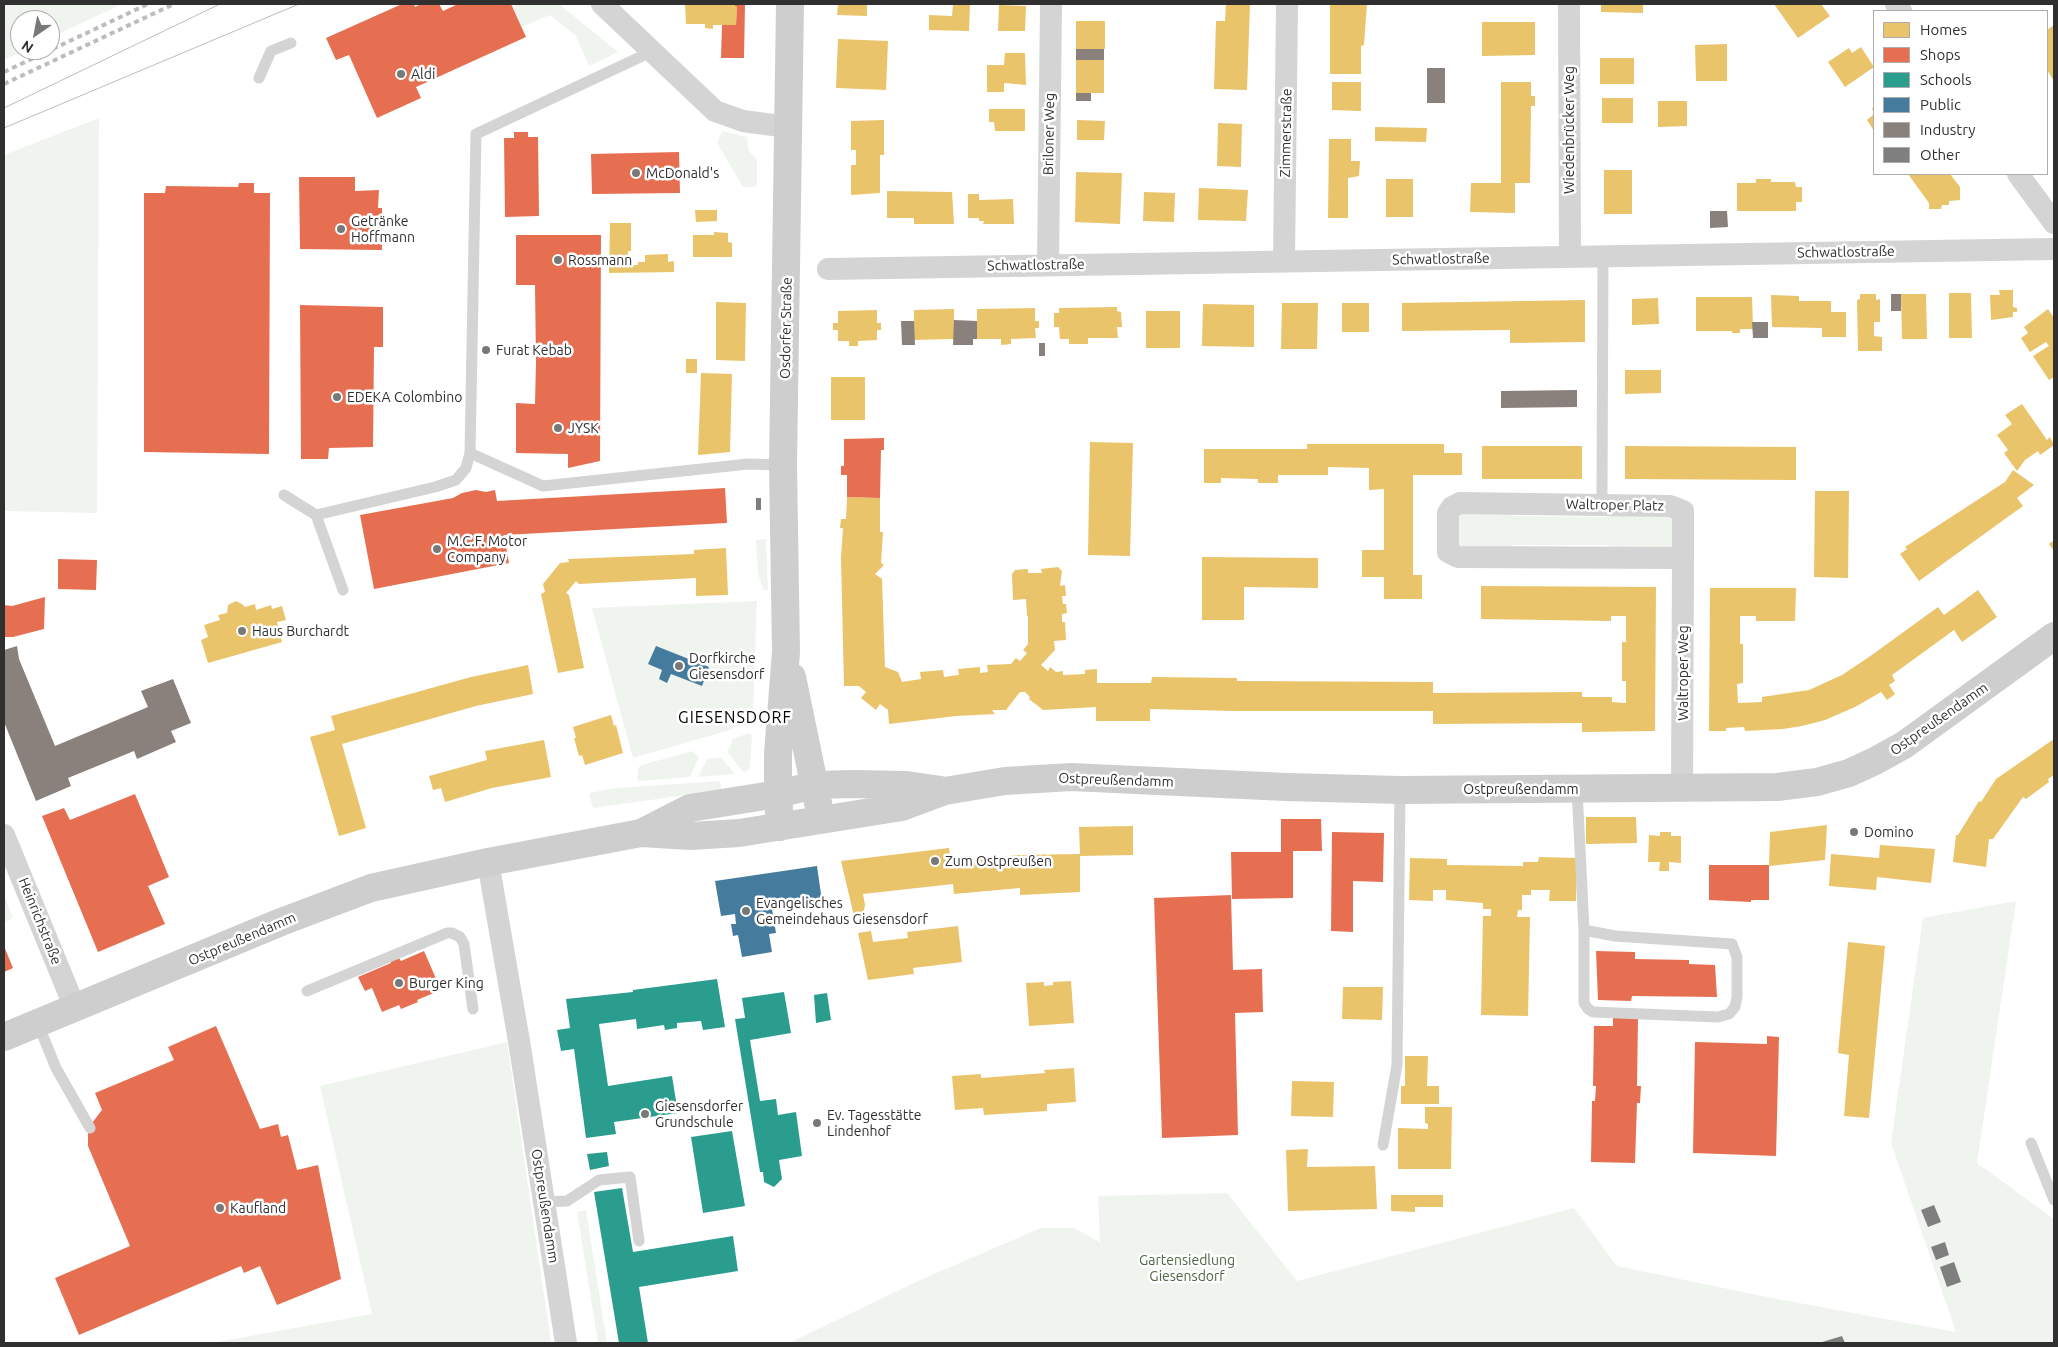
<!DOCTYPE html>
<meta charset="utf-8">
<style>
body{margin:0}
#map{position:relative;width:2058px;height:1347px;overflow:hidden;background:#fff;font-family:Ubuntu,sans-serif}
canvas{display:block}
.frame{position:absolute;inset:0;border:5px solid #303030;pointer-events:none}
.legend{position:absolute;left:1873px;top:10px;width:175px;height:165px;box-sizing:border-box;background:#fff;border:1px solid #acacac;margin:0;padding:6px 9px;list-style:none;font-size:15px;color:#303030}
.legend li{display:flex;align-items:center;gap:10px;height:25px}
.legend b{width:25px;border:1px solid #acacac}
.north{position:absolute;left:10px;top:10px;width:50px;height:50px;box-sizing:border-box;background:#fff;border:1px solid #acacac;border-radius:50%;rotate:213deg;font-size:14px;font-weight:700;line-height:20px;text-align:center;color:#303030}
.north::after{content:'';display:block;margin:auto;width:18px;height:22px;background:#787878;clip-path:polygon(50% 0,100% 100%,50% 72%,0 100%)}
</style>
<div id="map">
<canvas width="2058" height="1347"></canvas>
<div class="frame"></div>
<ul class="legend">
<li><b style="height:14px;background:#e9c46a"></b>Homes</li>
<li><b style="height:14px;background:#e76f51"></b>Shops</li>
<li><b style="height:14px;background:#2a9d8f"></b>Schools</li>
<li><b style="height:14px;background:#457b9d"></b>Public</li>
<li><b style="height:14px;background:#8a817c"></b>Industry</li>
<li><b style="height:14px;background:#7f7f7f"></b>Other</li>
</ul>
<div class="north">N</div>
</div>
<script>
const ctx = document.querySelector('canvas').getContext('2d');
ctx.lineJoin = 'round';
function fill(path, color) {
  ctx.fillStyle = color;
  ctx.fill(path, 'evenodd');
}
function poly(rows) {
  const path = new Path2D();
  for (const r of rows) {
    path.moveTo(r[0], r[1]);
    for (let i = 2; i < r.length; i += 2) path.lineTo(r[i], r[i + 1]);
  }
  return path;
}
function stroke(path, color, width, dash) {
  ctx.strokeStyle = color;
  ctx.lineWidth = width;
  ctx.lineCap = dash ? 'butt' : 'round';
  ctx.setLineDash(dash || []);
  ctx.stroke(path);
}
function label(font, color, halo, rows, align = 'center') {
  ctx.font = font + ' Ubuntu,sans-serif';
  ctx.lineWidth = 5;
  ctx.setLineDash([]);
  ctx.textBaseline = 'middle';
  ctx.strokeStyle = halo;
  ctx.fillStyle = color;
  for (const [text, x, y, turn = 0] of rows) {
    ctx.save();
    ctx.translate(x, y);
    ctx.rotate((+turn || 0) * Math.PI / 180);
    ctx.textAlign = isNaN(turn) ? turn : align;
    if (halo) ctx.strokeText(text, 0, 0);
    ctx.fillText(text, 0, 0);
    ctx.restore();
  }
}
fill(poly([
 [4,4,122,4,50,38,50,20,20,20,20,50,25,50,4,60],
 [511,4,559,4,618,52,589,66,576,36,550,15,521,27],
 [99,118,97,513,4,511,4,155],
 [722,131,747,137,749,151,757,160,757,184,755,187,743,187,717,143],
 [1464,508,1508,509,1514,516,1607,517,1615,510,1673,517,1673,545,1671,549,1616,552,1608,545,1513,545,1506,553,1466,552,1458,545,1456,521],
 [766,539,768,590,763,590,758,573,756,540],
 [757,601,753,712,744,722,733,729,633,758,592,608],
 [749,733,752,736,750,768,744,773,727,752,731,745,732,739],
 [692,751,699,757,690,777,639,781,637,779,638,768,642,765],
 [721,757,735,774,698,777,707,759],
 [720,781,722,790,593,808,589,793,617,788],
 [4,895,13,918,4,923],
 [2016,901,1977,1163,2054,1219,2054,1343,789,1343,920,1280,1041,1228,1074,1228,1100,1242,1098,1196,1227,1193,1297,1281,1574,1208,1617,1266,1772,1298,1956,1332,1891,1143,1923,918],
 [507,1042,551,1343,212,1343,372,1314,320,1086],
 [586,1210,607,1343,598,1343,577,1212]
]), '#f0f4ee');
fill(poly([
 [685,4,735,4,735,6,737,7,736,25,713,25,713,29,705,28,705,24,686,24],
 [838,4,867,4,867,16,837,15],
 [953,4,970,4,969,31,929,30,929,15,952,16],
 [1226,4,1250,4,1247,90,1214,89,1216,21,1225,21],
 [1330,4,1367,4,1364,45,1361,46,1361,74,1330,74],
 [1601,4,1643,4,1643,13,1601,12],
 [1774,4,1821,4,1830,16,1798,38],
 [999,5,1026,6,1025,31,998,31],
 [1076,21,1105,21,1105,49,1076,49],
 [1482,22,1535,22,1535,55,1482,56],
 [2054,25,2054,81,2047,70,2047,30],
 [838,39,888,41,886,90,836,88],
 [1727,44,1727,81,1696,81,1695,45],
 [1861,47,1874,67,1845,87,1828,62,1849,48,1852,53],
 [1005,53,1025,53,1026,85,1004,83,1004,92,987,92,987,65,1004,65],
 [1600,58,1634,58,1634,84,1600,84],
 [1076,60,1104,60,1104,93,1076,93],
 [1332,82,1361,82,1361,111,1332,110],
 [1501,82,1531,82,1531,96,1535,96,1535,106,1531,106,1530,183,1515,183,1515,213,1470,212,1471,183,1501,183],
 [1602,98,1633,98,1633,123,1602,123],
 [1658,101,1687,101,1687,126,1658,127],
 [1874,107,1874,131,1867,120,1874,114,1872,108],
 [989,109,1025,109,1025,131,995,131,994,122,989,122],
 [884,120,884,155,880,155,880,193,851,195,851,165,856,165,856,150,851,150,851,121],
 [1077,120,1105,121,1104,140,1077,140],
 [1218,123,1242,124,1241,167,1217,166],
 [1375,127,1427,128,1426,142,1375,141],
 [1329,139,1351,139,1351,161,1360,161,1359,176,1348,178,1348,218,1328,218],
 [1604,170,1632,170,1632,214,1604,214],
 [1076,172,1122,173,1120,224,1075,222],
 [1908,174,1950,174,1960,187,1960,200,1949,201,1949,205,1942,205,1941,209,1929,209,1929,203],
 [1386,179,1413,179,1413,217,1386,217],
 [1756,179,1771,179,1771,182,1795,182,1796,187,1802,187,1802,202,1796,202,1796,211,1737,211,1737,183,1756,183],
 [1199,188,1248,190,1246,221,1198,220],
 [887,191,952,192,954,224,914,224,914,218,887,218],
 [1144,192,1175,193,1174,222,1143,221],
 [968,194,979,194,979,200,1013,199,1014,224,983,224,984,221,979,221,979,218,968,218],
 [695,210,717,210,717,221,696,222],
 [610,223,631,223,631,251,628,251,629,265,638,265,638,262,645,262,645,255,668,254,668,262,674,261,674,272,609,273],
 [714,232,728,233,728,242,732,243,732,257,693,257,693,235,714,235],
 [1999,290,2013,290,2013,307,2017,308,2017,312,2013,312,2013,317,1991,320,1990,295,2000,295],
 [1949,293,1971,293,1972,338,1949,338],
 [1860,294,1876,294,1876,300,1880,299,1880,322,1874,322,1874,336,1882,337,1882,351,1858,351,1857,300,1860,299],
 [1901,294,1926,294,1927,339,1902,339],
 [1771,295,1799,296,1799,301,1831,301,1831,312,1846,312,1846,337,1822,337,1822,328,1772,327],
 [1696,297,1752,297,1753,329,1740,329,1740,333,1732,333,1732,331,1696,331],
 [1658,298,1659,324,1632,325,1632,299],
 [1585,300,1585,342,1510,343,1510,330,1402,331,1402,303],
 [716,302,746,303,745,361,716,360],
 [1282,303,1318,303,1317,349,1281,349],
 [1342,303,1369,303,1369,332,1342,332],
 [1203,304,1254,305,1254,347,1202,346],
 [1117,307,1117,311,1121,312,1122,327,1117,327,1118,338,1088,338,1088,344,1069,344,1069,339,1060,339,1059,327,1054,327,1054,313,1059,313,1059,308],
 [1035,308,1035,321,1039,321,1039,328,1035,328,1036,338,1011,339,1011,344,1001,345,1001,339,977,339,977,309],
 [954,309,954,339,914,340,914,310],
 [2048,309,2054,318,2054,377,2049,380,2033,356,2049,346,2046,342,2030,352,2021,338,2028,333,2024,327],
 [877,310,877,323,881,323,881,330,877,330,877,340,858,341,858,346,849,346,849,341,838,341,838,330,833,330,833,323,838,323,838,311],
 [1146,311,1180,311,1180,348,1146,348],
 [686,359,697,359,697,373,686,373],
 [1625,370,1661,370,1661,393,1625,394],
 [701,373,732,374,730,452,698,455],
 [831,377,865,377,865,420,831,420],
 [2022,404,2047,440,2050,437,2054,445,2040,455,2038,451,2025,460,2017,471,2004,453,2008,450,1997,435,2012,424,2005,415],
 [1090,442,1133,443,1130,556,1088,555],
 [1307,444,1444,444,1444,453,1462,453,1462,475,1413,475,1413,575,1422,575,1422,599,1384,599,1384,577,1362,577,1362,550,1384,550,1384,489,1369,490,1369,468,1328,467,1328,475,1278,475,1278,483,1258,483,1258,479,1221,478,1221,483,1204,483,1204,449,1307,449],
 [1482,446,1582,446,1582,479,1482,479],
 [1625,446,1796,447,1796,480,1625,479],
 [2013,470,2034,485,2017,498,2023,506,1919,581,1900,554,1907,549,1905,547,2005,482],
 [1815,491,1849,491,1848,578,1814,577],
 [847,497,880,498,880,532,883,532,881,563,884,565,875,574,882,579,885,667,898,672,902,682,921,679,920,672,943,670,944,677,950,676,959,675,958,669,980,667,980,673,988,672,987,665,1011,664,1016,658,1020,661,1027,653,1023,650,1028,644,1028,616,1027,616,1026,599,1013,600,1012,574,1015,570,1028,569,1028,573,1042,573,1041,569,1058,567,1062,571,1060,586,1065,585,1066,596,1062,596,1063,604,1066,604,1067,613,1062,614,1062,622,1065,622,1066,640,1054,641,1055,650,1041,665,1048,671,1050,667,1056,672,1063,671,1063,675,1085,674,1085,670,1097,669,1097,683,1151,683,1152,677,1237,678,1237,681,1433,682,1433,693,1582,692,1582,697,1612,697,1612,702,1626,703,1626,681,1622,681,1622,642,1626,642,1626,616,1611,616,1611,621,1481,619,1481,586,1656,587,1655,731,1582,732,1582,723,1433,724,1433,711,1236,711,1150,709,1150,721,1096,721,1096,707,1043,710,1029,699,1030,697,1025,692,1020,692,1006,710,992,710,995,714,956,716,889,724,888,710,880,704,876,710,861,698,866,692,859,686,844,686,841,557,843,528,840,528,841,519,846,519],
 [2054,540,2054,551,2049,544],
 [726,548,728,595,696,596,696,578,579,584,576,581,566,593,569,595,584,668,558,673,541,594,545,592,543,584,560,563,569,562,568,559,694,554,694,550],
 [1202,557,1318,558,1318,588,1244,587,1244,620,1202,620],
 [1710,588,1796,588,1795,621,1756,621,1756,616,1740,616,1740,644,1743,644,1743,683,1737,684,1738,703,1762,702,1762,697,1809,690,1842,675,1869,657,1938,607,1944,615,1978,590,1997,617,1962,642,1954,630,1892,675,1895,681,1889,685,1895,694,1887,700,1881,692,1855,707,1825,720,1802,726,1783,729,1745,731,1744,727,1726,728,1726,731,1709,731],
 [236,601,242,604,245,607,255,604,256,610,271,605,272,609,282,606,286,620,277,622,282,642,208,663,201,640,208,637,204,625,220,620,218,615,227,613,228,605],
 [528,665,533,694,476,706,342,744,366,828,339,836,310,737,335,730,331,716,471,677],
 [611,715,614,726,616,725,623,753,585,765,582,755,579,756,574,738,576,738,573,727],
 [2054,739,2054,775,2048,779,2049,782,2026,799,2023,797,1993,839,1989,839,1986,867,1953,862,1956,835,1958,835,1979,801,1981,802,1996,779],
 [544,740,551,777,492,788,445,802,441,788,433,790,429,776,487,760,485,751],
 [1586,817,1636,817,1637,843,1586,844],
 [1827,825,1825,860,1769,866,1770,832],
 [1133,826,1133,855,1080,856,1080,892,1020,895,1020,888,954,894,953,884,863,894,865,905,863,915,854,916,841,861,949,848,951,862,1018,855,1080,854,1079,827],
 [1660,832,1671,832,1671,836,1681,836,1681,863,1669,862,1669,871,1659,871,1660,862,1648,862,1649,835,1660,836],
 [1880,845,1935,849,1931,883,1877,877,1876,890,1829,886,1831,854,1879,858],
 [1539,857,1577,858,1576,901,1549,901,1550,890,1531,890,1531,895,1522,895,1522,910,1518,910,1517,917,1530,917,1528,1016,1481,1015,1483,916,1491,916,1491,909,1483,909,1483,903,1446,900,1446,890,1433,890,1433,901,1409,900,1410,858,1447,859,1447,865,1523,866,1523,862,1538,862],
 [958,926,962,962,913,968,914,974,868,980,858,933,871,931,873,942,908,938,907,932],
 [1848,942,1885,946,1869,1118,1844,1116,1849,1055,1838,1053],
 [1071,981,1074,1023,1029,1026,1026,983,1044,982,1044,986,1053,985,1053,982],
 [1343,987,1383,987,1382,1020,1342,1019],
 [1405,1056,1428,1056,1427,1086,1439,1086,1439,1104,1401,1104,1401,1086,1405,1086],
 [1074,1068,1076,1102,1047,1104,1047,1111,984,1115,983,1108,955,1110,952,1076,981,1074,981,1078,1045,1073,1044,1070],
 [1292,1081,1334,1082,1333,1117,1291,1116],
 [1425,1107,1452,1107,1451,1169,1398,1169,1398,1128,1428,1129,1428,1124,1425,1123],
 [1308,1149,1307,1167,1375,1166,1377,1209,1288,1211,1286,1150],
 [1391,1195,1443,1195,1443,1207,1415,1207,1415,1212,1391,1211]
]), '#e9c46a');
fill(poly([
 [402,4,414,4,415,7,421,4,439,4,443,11,458,4,511,4,526,37,416,87,421,98,377,118,349,55,336,60,326,38],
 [735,4,745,4,744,58,721,58,722,25,736,25,737,7,735,6],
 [514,132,528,132,528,137,538,137,539,216,505,217,504,138,514,138],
 [679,152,680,193,592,194,591,154],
 [299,177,355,177,355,191,379,190,378,208,382,208,382,250,300,249],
 [239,183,254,183,254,193,270,193,269,454,144,452,144,193,165,193,166,186,238,187],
 [516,235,601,235,600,461,568,468,568,454,516,453,516,403,535,404,536,361,535,285,516,285],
 [300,305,383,307,383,347,374,347,373,447,329,448,328,459,301,459],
 [884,438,884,450,881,450,880,498,847,497,847,475,841,475,841,466,844,466,844,439],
 [725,488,727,523,504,535,509,563,374,589,360,515,453,498,462,493,476,490,486,492,495,490,497,501],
 [58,559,97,560,96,590,58,589],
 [45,597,44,629,13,637,4,637,4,605,12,606],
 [135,794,169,877,148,886,165,924,98,952,42,816,64,808,70,820],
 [1281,819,1321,819,1322,851,1293,851,1293,898,1232,899,1231,852,1281,852],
 [1332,832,1384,833,1383,882,1353,881,1353,932,1331,931],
 [1709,865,1769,865,1769,900,1751,900,1751,902,1709,900],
 [1231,895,1233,970,1262,969,1263,1012,1235,1013,1238,1135,1162,1138,1154,898],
 [4,946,13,968,4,972],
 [424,951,441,990,417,1000,418,1002,401,1009,399,1005,382,1012,372,988,365,991,358,977,391,963,390,958,397,955,401,961],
 [1596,951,1635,952,1635,959,1689,960,1689,964,1715,965,1717,997,1632,996,1631,1001,1598,1000],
 [1613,1018,1638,1018,1637,1086,1641,1086,1640,1103,1637,1103,1635,1163,1591,1162,1592,1101,1595,1101,1596,1086,1593,1086,1594,1026,1613,1026],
 [216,1026,260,1129,278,1124,281,1137,288,1135,297,1170,318,1165,341,1279,277,1305,260,1266,244,1273,241,1266,79,1335,55,1278,130,1246,88,1146,88,1133,92,1123,102,1110,95,1093,174,1060,168,1047],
 [1767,1036,1779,1037,1776,1156,1693,1153,1695,1042,1767,1044]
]), '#e76f51');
fill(poly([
 [717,979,725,1027,703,1030,701,1021,677,1023,677,1028,665,1030,664,1025,637,1029,636,1019,599,1024,608,1086,672,1076,678,1113,614,1122,616,1134,586,1138,574,1049,561,1051,557,1030,570,1028,566,999,633,992,633,990],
 [784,992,791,1033,750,1040,760,1101,776,1099,778,1115,796,1112,802,1156,779,1160,782,1179,774,1187,764,1182,763,1172,760,1172,735,1019,745,1018,742,998],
 [827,993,831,1020,816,1023,814,995],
 [732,1131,745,1206,703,1213,691,1137],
 [607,1152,609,1166,590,1170,587,1154],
 [622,1188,633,1252,733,1236,738,1271,639,1287,648,1343,619,1343,594,1192]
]), '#2a9d8f');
fill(poly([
 [656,646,709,667,702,686,671,674,667,683,659,679,662,670,648,664],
 [817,866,822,901,772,909,776,933,769,934,772,952,742,957,738,935,733,936,731,924,736,924,735,914,721,916,715,881]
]), '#457b9d');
fill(poly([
 [1076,49,1104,49,1104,60,1076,60],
 [1427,68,1445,68,1445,103,1427,103],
 [1076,93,1091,93,1091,101,1076,101],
 [1710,211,1727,211,1728,227,1710,228],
 [1891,294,1901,294,1901,311,1891,311],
 [954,320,977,321,977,339,973,339,973,345,953,345],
 [901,321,914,321,915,345,902,345],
 [1752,322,1768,322,1768,338,1753,338],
 [1039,343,1045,343,1045,356,1039,356],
 [1577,390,1577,407,1501,408,1501,391],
 [17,646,19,659,55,746,148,707,141,691,173,679,191,723,171,731,176,742,137,759,134,751,68,778,71,786,36,801,4,722,4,650]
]), '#8a817c');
fill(poly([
 [756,498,761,498,761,510,756,510],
 [1934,1205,1941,1222,1928,1227,1921,1210],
 [1945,1242,1949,1255,1936,1260,1931,1247],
 [1954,1262,1961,1282,1947,1287,1940,1267],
 [1842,1336,1845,1343,1819,1343]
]), '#7f7f7f');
stroke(poly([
 [653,51,476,134,470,453,543,486,748,464,783,465],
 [259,78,271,51,291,43],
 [1602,493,1603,256],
 [284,495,316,515,435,487,456,480,466,468,470,453],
 [316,515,343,590],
 [1577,789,1584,930,1615,936,1732,944,1737,957,1737,997,1735,1007,1729,1014,1718,1017,1593,1012,1588,1009,1584,1003,1584,930],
 [307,991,447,933,452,933,460,937,464,944,473,1009],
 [38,1024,56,1068,90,1128],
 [2031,1143,2054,1200],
 [1383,1145,1397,1065,1400,790],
 [544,1202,567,1201,599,1180,630,1177,639,1241]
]), '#d4d4d4', 11);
stroke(poly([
 [602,4,715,111,743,121,788,127],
 [1569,4,1570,257],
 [1896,4,1901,11],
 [2018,174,2054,223],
 [1284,261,1287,4],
 [1048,265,1051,4],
 [828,269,2054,249],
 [1682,788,1683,558,1683,511,1670,506,1460,503,1452,507,1448,513,1448,552,1458,557,1683,558],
 [4,835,75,1008],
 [488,862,519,1041,566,1343]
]), '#d4d4d4', 22);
stroke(poly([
 [792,677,818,803],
 [780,827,778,794,778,754,786,652,783,465,790,4],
 [641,833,690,808,778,794,815,785,852,784,907,785,941,790],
 [4,1037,281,922,371,888,488,862,641,833,691,836,739,833,902,807,945,791,1005,781,1071,777,1286,787,1400,790,1777,787,1817,782,1849,773,1875,761,1904,745,2054,636]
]), '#cecece', 28);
stroke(poly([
 [4,108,220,4],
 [4,128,299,4]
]), '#bcbcbc', 1);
stroke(poly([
 [4,72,148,4],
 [4,84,174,4]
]), '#bcbcbc', 4, [5, 4]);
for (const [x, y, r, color] of [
 [401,74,5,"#787878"],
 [636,173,5,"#787878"],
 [341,229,5,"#787878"],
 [558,260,5,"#787878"],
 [486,350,5,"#787878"],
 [337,397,5,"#787878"],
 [558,428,5,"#787878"],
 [437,549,5,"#787878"],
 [242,631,5,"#787878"],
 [679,666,5,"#787878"],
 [1854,832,5,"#787878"],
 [935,861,5,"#787878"],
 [746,911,5,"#787878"],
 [399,983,5,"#787878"],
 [645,1114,5,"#787878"],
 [817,1123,5,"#787878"],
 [220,1208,5,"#787878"]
]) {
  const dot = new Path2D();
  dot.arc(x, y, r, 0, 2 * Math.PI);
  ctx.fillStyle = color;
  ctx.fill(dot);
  stroke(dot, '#fff', 2);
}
label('14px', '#303030', '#fff', [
 ["Aldi",411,74],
 ["McDonald's",646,173],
 ["Getränke",351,221],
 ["Hoffmann",351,237],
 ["Rossmann",568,260],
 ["Furat Kebab",496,350],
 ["EDEKA Colombino",347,397],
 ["JYSK",568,428],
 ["M.C.F. Motor",447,541],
 ["Company",447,557],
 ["Haus Burchardt",252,631],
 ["Dorfkirche",689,658],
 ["Giesensdorf",689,674],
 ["Domino",1864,832],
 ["Zum Ostpreußen",945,861],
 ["Evangelisches",756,903],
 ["Gemeindehaus Giesensdorf",756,919],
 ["Burger King",409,983],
 ["Giesensdorfer",655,1106],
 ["Grundschule",655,1122],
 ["Ev. Tagesstätte",827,1115],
 ["Lindenhof",827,1131],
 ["Kaufland",230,1208]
], 'left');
label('14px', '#303030', '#fff', [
 ["Wiedenbrücker Weg",1569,130,-90],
 ["Zimmerstraße",1286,133,-89],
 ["Briloner Weg",1049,134,-89],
 ["Schwatlostraße",1846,252,-1],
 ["Schwatlostraße",1441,259,-1],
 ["Schwatlostraße",1036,265,-1],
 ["Osdorfer Straße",786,328,-89],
 ["Waltroper Platz",1615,505,1],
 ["Waltroper Weg",1683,673,-90],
 ["Ostpreußendamm",1939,719,-35],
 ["Ostpreußendamm",1116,780,2],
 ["Ostpreußendamm",1521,789],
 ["Heinrichstraße",40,921,68],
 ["Ostpreußendamm",242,939,-23],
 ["Ostpreußendamm",545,1206,81]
]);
label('14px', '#4b6742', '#fff', [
 ["Gartensiedlung",1187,1260],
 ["Giesensdorf",1187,1276]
]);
ctx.letterSpacing = '1px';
label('16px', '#000', '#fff', [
 ["GIESENSDORF",735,718]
]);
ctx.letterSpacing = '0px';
</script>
